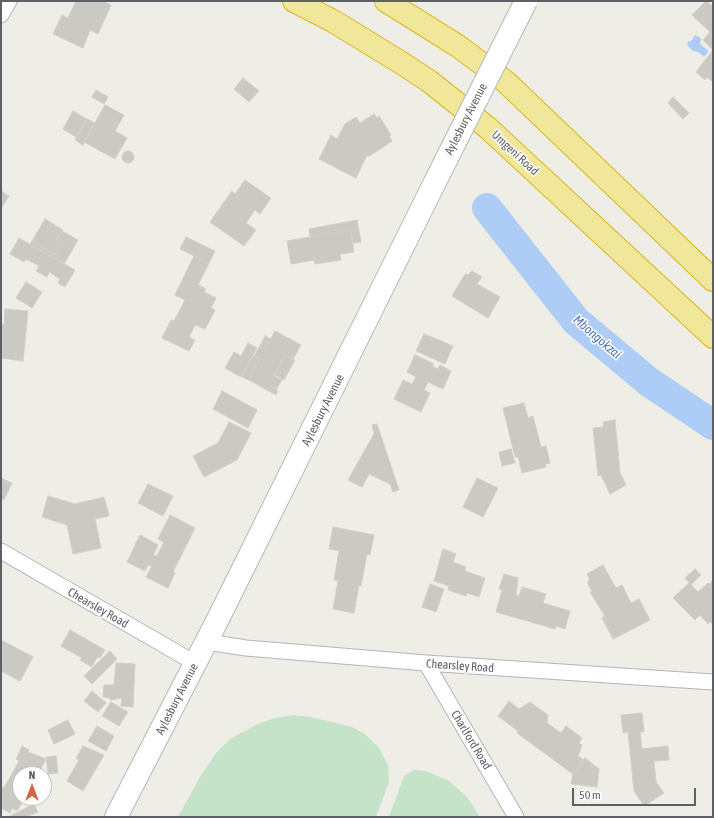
<!DOCTYPE html>
<style>
body{margin:0}
#map{position:relative;width:714px;height:818px;overflow:hidden;background:#eeede6;font-family:"Asap Condensed",sans-serif}
canvas{display:block}
.frame{position:absolute;inset:0;border:2px solid #5d6064;pointer-events:none}
.north{position:absolute;left:12px;top:766px;width:40px;height:40px;box-sizing:border-box;background:#fff;border:1px solid #bebfc1;border-radius:50%;rotate:0deg;font-size:11px;font-weight:700;line-height:16px;text-align:center;color:#5d6064}
.north::after{content:'';display:block;margin:auto;width:14px;height:18px;background:#d66344;clip-path:polygon(50% 0,100% 100%,50% 72%,0 100%)}
.scale{position:absolute;left:572px;top:788px;width:124px;height:18px;box-sizing:border-box;border:2px solid #5d6064;border-top:0;padding-left:5px;font-size:12px;line-height:14px;white-space:nowrap;color:#5d6064;-webkit-text-stroke:3px #fff;paint-order:stroke}
</style>
<div id="map">
<canvas width="714" height="818"></canvas>
<div class="frame"></div>
<div class="north">N</div>
<div class="scale">50 m</div>
</div>
<script>
const ctx = document.querySelector('canvas').getContext('2d');
ctx.lineJoin = 'round';
function fill(path, color) {
  ctx.fillStyle = color;
  ctx.fill(path, 'evenodd');
}
function poly(rows) {
  const path = new Path2D();
  for (const r of rows) {
    if (r.length === 3) {
      path.moveTo(r[0] + r[2], r[1]);
      path.arc(r[0], r[1], r[2], 0, 2 * Math.PI);
      continue;
    }
    path.moveTo(r[0], r[1]);
    for (let i = 2; i < r.length; i += 2) path.lineTo(r[i], r[i + 1]);
  }
  return path;
}
function stroke(path, color, width, dash) {
  ctx.strokeStyle = color;
  ctx.lineWidth = width;
  ctx.lineCap = dash ? 'butt' : 'round';
  ctx.setLineDash(dash || []);
  ctx.stroke(path);
}
function label(font, color, halo, rows, align = 'center') {
  ctx.font = font + ' "Asap Condensed",sans-serif';
  ctx.lineWidth = 3;
  ctx.setLineDash([]);
  ctx.textBaseline = 'middle';
  ctx.strokeStyle = halo;
  ctx.fillStyle = color;
  for (const [text, x, y, turn = 0] of rows) {
    ctx.save();
    ctx.translate(x, y);
    ctx.rotate((+turn || 0) * Math.PI / 180);
    ctx.textAlign = isNaN(turn) ? turn : align;
    if (halo) ctx.strokeText(text, 0, 0);
    ctx.fillText(text, 0, 0);
    ctx.restore();
  }
}
fill(poly([
 [294,715,311,717,352,727,365,734,379,748,388,765,389,782,376,817,178,817,200,777,216,753,230,739,260,723,275,718],
 [414,770,426,771,449,781,467,797,480,817,389,817,404,776]
]), '#c5e3c9');
fill(poly([
 [695,35,701,38,700,44,709,51,704,57,698,52,693,51,687,45,688,42,692,40]
]), '#aecdf6');
stroke(poly([
 [487,208,576,321,649,382,713,425]
]), '#aecdf6', 30);
const building = poly([
 [76,1,102,1,111,5,98,34,90,30,83,48,53,34,62,15,68,18,76,1],
 [706,1,713,6,713,50,703,40,710,32,692,15,706,1],
 [713,50,713,82,707,77,705,80,696,72,713,50],
 [243,78,259,91,249,102,234,89,243,78],
 [96,90,108,97,104,104,92,97,96,90],
 [673,97,689,113,683,119,668,103,673,97],
 [105,105,124,115,115,131,127,138,115,159,84,142,105,105],
 [73,111,87,119,76,137,63,129,73,111],
 [374,114,377,118,379,116,391,135,389,136,392,141,368,157,367,155,356,178,319,159,331,135,337,139,345,124,356,117,360,123,374,114],
 [87,119,95,123,83,145,75,140,87,119],
 [128,157,6],
 [245,180,271,198,260,214,255,210,246,223,256,230,244,246,210,222,232,191,235,194,245,180],
 [1,191,9,196,2,207,1,206,1,191],
 [45,219,63,230,56,240,62,243,55,255,32,241,45,219],
 [357,220,361,242,353,243,351,230,310,237,309,229,357,220],
 [351,230,354,252,340,254,341,260,315,264,314,260,291,264,287,241,351,230],
 [62,231,78,240,64,264,30,244,32,241,55,255,62,243,56,240,62,231],
 [186,237,215,251,209,263,180,249,186,237],
 [19,238,75,270,65,287,58,283,60,279,49,272,47,277,36,271,39,266,26,259,24,262,10,254,19,238],
 [194,256,209,263,198,285,206,289,204,292,216,298,211,308,215,310,205,329,195,325,189,337,195,340,189,351,162,338,171,320,174,321,185,300,175,295,194,256],
 [472,271,482,277,477,284,500,297,488,318,452,296,465,274,468,275,472,271],
 [26,282,42,292,32,308,16,298,26,282],
 [5,309,28,311,23,361,1,358,1,324,4,325,5,309],
 [275,331,301,345,293,359,285,355,274,376,282,380,276,390,269,386,267,390,249,380,260,359,254,356,260,346,265,349,275,331],
 [424,334,453,346,445,364,416,351,424,334],
 [265,336,271,339,265,349,260,346,265,336],
 [248,343,257,348,241,377,225,368,234,352,241,356,248,343],
 [285,355,295,360,284,380,275,375,285,355],
 [415,355,434,364,432,366,438,369,440,365,451,371,443,389,428,382,424,390,430,393,421,412,394,399,403,380,412,384,416,377,407,372,415,355],
 [253,356,260,359,249,380,242,377,253,356],
 [269,386,278,391,276,395,267,390,269,386],
 [222,391,257,410,248,428,213,409,222,391],
 [524,403,528,418,533,416,541,447,546,446,550,463,545,464,546,467,522,473,518,457,515,457,503,408,524,403],
 [615,420,620,473,626,485,610,494,601,475,598,476,593,428,604,427,603,422,615,420],
 [229,422,251,433,237,460,204,477,193,456,218,443,229,422],
 [377,424,399,490,393,492,390,484,369,474,362,487,348,480,374,434,372,425,377,424],
 [511,449,515,463,502,466,499,452,511,449],
 [1,478,12,483,4,500,1,498,1,478],
 [477,478,498,488,483,517,463,507,477,478],
 [148,484,173,496,163,516,138,503,148,484],
 [48,496,75,504,104,497,109,516,95,519,101,548,73,554,67,525,42,517,48,496],
 [170,515,195,528,173,572,175,573,168,588,146,577,152,566,148,565,145,571,127,562,140,535,158,545,153,555,157,556,164,542,158,539,170,515],
 [333,527,374,535,370,555,367,554,361,586,359,585,354,613,333,609,338,581,334,580,339,551,329,549,333,527],
 [443,549,456,554,453,562,466,567,465,571,485,578,479,597,467,593,466,596,448,590,449,586,434,581,443,549],
 [603,565,616,588,622,585,631,603,639,599,650,620,613,639,602,618,605,616,590,592,592,591,588,584,588,581,590,580,587,574,603,565],
 [695,569,701,575,691,585,685,578,695,569],
 [504,574,518,578,516,595,519,596,522,587,546,594,543,603,570,611,565,629,556,626,555,629,496,612,502,590,499,589,504,574],
 [713,581,713,624,710,622,708,624,700,615,695,620,673,598,689,583,698,592,708,583,709,584,713,581],
 [430,584,444,589,436,612,422,607,430,584],
 [70,630,105,650,100,658,97,657,92,667,80,660,82,658,61,646,70,630],
 [1,640,33,657,20,681,1,671,3,668,1,667,1,640],
 [110,651,117,659,92,684,84,676,110,651],
 [116,663,135,664,133,707,121,706,122,698,110,700,110,698,103,697,104,685,114,685,116,663],
 [92,691,106,703,98,712,84,701,92,691],
 [509,701,519,709,530,702,548,715,547,723,561,733,566,726,582,738,579,743,582,745,578,756,584,760,573,774,517,733,518,731,498,716,509,701],
 [111,702,128,712,119,726,102,716,111,702],
 [642,713,644,732,640,732,642,749,668,746,669,760,654,761,656,782,664,793,644,806,634,791,628,732,623,733,621,715,642,713],
 [68,720,75,734,54,744,48,730,68,720],
 [97,726,114,736,106,751,88,741,97,726],
 [22,746,29,750,28,752,46,759,38,774,20,774,20,779,12,774,19,761,16,759,22,746],
 [83,746,104,755,83,791,67,781,79,760,76,758,83,746],
 [56,756,58,773,48,774,46,757,56,756],
 [585,758,599,769,597,787,571,784,573,774,585,758],
 [12,774,20,779,20,798,25,798,17,811,12,808,10,813,1,808,1,786,4,788,12,774],
 [34,804,38,812,26,817,8,817,34,804]
]);
fill(building, '#cac9c2');
stroke(building, '#d2d0c5', 1);
const street = poly([
 [1,15,9,1],
 [1,551,195,663],
 [207,642,246,648,426,663,713,682],
 [426,663,516,817]
]);
const secondary = poly([
 [116,817,218,619,434,184]
]);
const highway = poly([
 [294,1,333,21,400,62,429,81,488,128,713,337],
 [386,1,458,46,506,82,713,280]
]);
stroke(street, '#b3b5b9', 17);
stroke(secondary, '#b4b7bb', 24);
stroke(highway, '#dbb919', 24);
stroke(street, '#fff', 15);
stroke(secondary, '#fff', 22);
stroke(highway, '#f1e79a', 22);
const secondaryBridge = poly([
 [434,184,526,1]
]);
stroke(secondaryBridge, '#b4b7bb', 24, []);
stroke(secondaryBridge, '#fff', 22);
label('12px', '#5d6064', '#fff', [
 ["Aylesbury Avenue",466,119,-63],
 ["Umgeni Road",515,153,43],
 ["Aylesbury Avenue",323,410,-63],
 ["Chearsley Road",98,608,30],
 ["Chearsley Road",460,666,4],
 ["Aylesbury Avenue",177,699,-63],
 ["Charlford Road",471,740,59]
]);
label('italic 13px', '#5376b7', '#fff', [
 ["Mbongokzai",597,337,41]
]);
</script>
